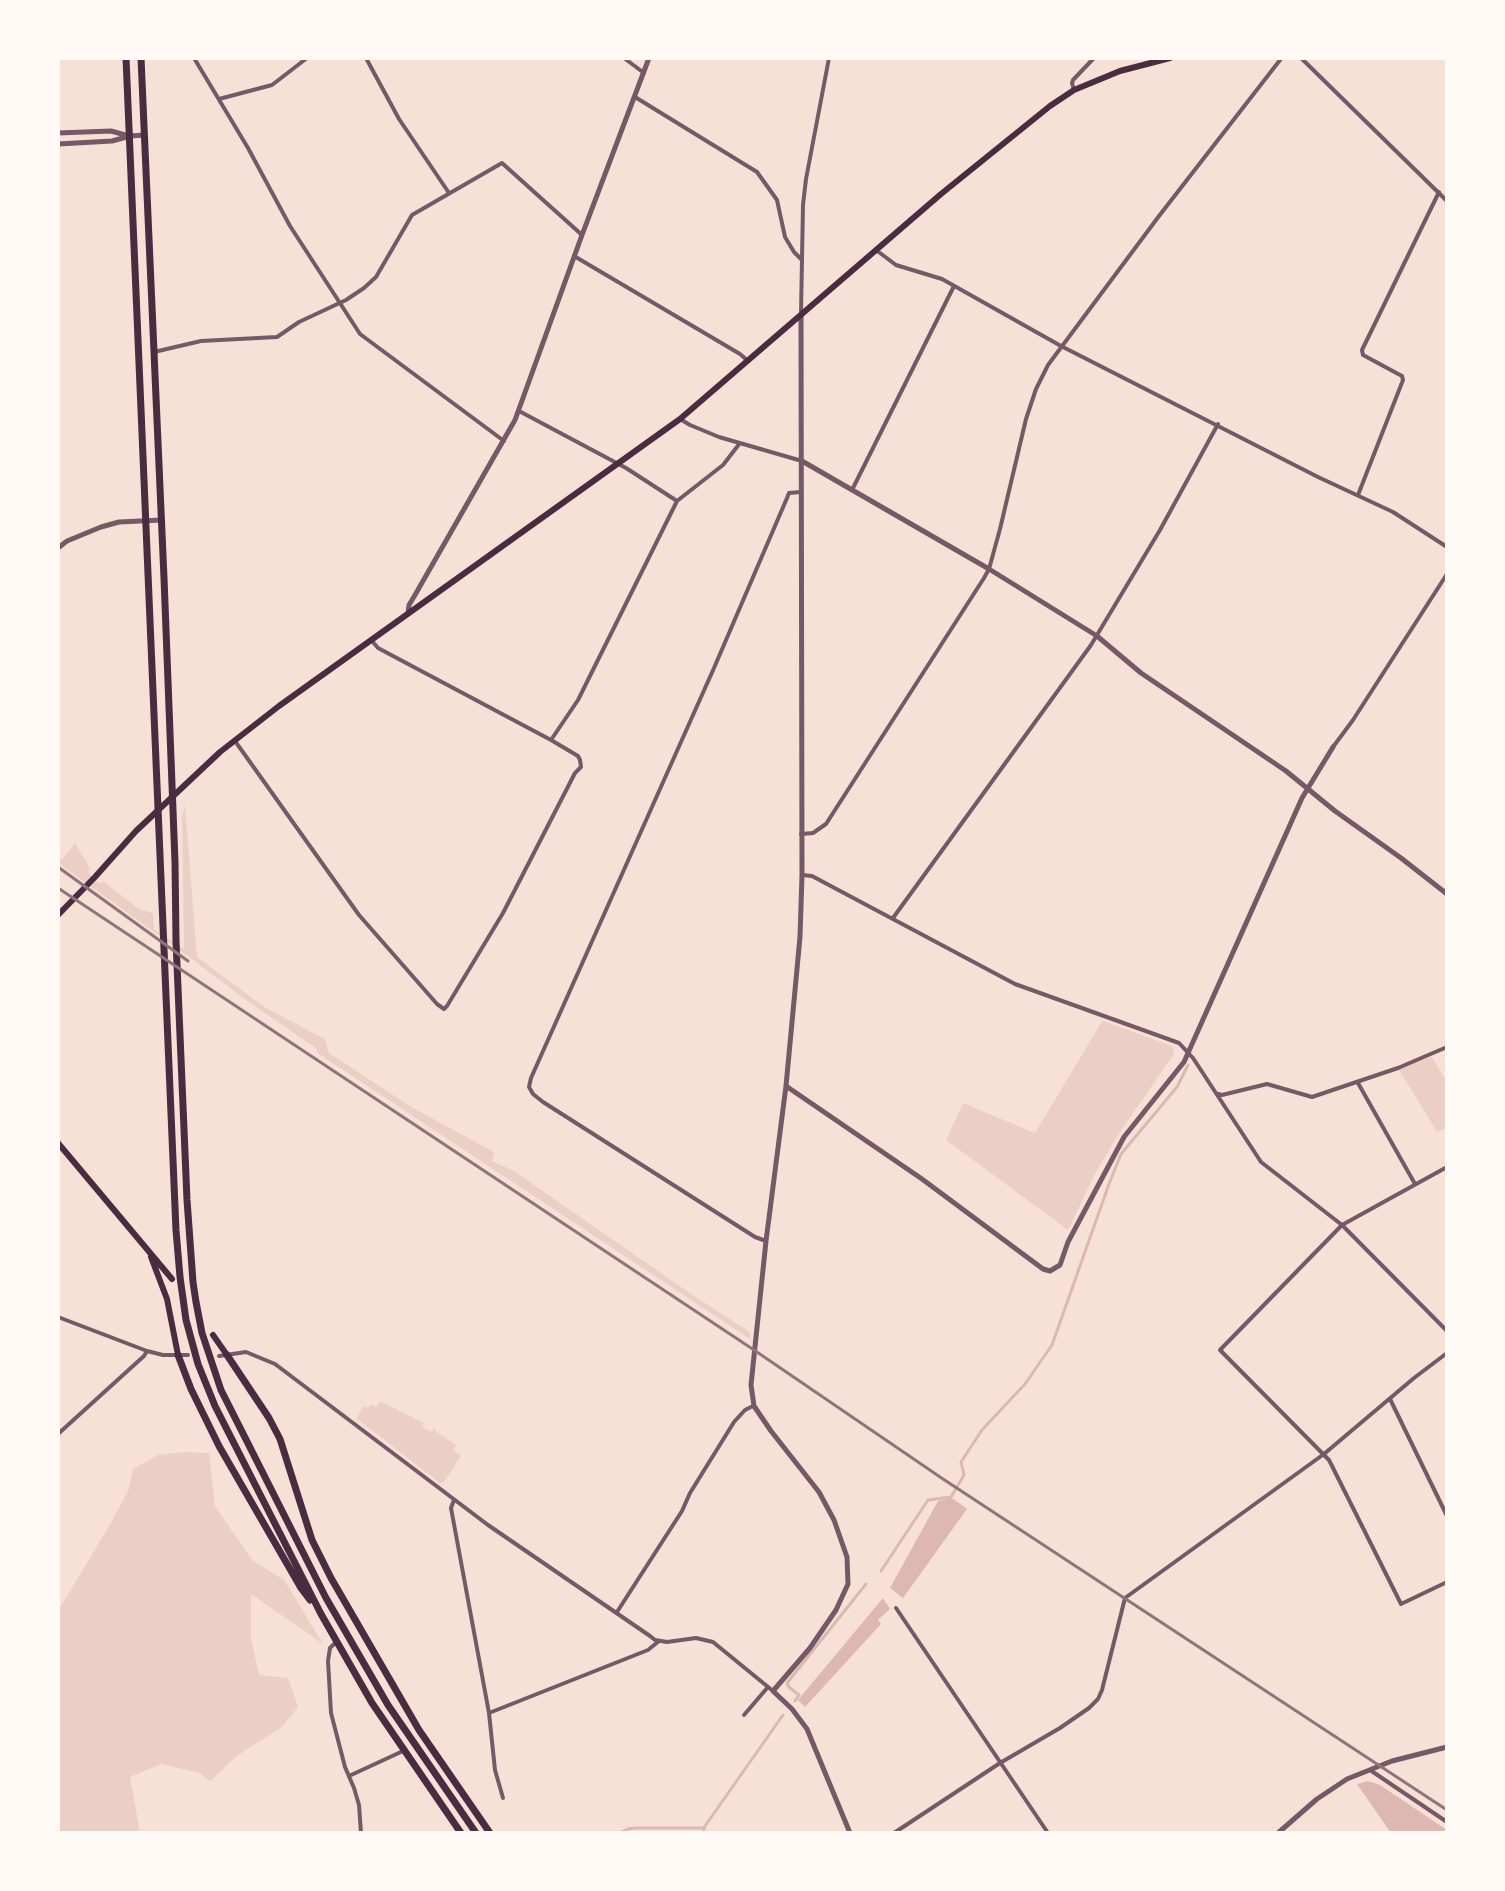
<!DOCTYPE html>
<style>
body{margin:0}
#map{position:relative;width:1505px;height:1891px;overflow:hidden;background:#f7e1d7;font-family:Arial,sans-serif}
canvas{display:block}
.frame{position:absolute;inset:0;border:60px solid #fffaf5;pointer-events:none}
</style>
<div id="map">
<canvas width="1505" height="1891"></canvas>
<div class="frame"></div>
</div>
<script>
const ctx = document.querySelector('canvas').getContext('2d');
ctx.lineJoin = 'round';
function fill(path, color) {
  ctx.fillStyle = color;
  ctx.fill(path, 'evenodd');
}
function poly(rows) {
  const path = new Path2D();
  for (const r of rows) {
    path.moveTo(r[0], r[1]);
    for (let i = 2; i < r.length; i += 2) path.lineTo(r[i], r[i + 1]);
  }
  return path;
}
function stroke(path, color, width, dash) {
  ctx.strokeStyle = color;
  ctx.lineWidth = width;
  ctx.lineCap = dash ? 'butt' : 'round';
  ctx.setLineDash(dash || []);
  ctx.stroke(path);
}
fill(poly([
 [185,805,197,957,266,1008,325,1039,329,1053,413,1108,494,1152,492,1161,514,1171,694,1296,750,1332,750,1339,316,1052,317,1049,250,1003,185,954,58,863,58,858,62,859,75,843,90,868,88,872,99,884,104,882,139,909,153,913,154,929,184,949,182,817],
 [1104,1021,1172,1046,1174,1054,1120,1132,1096,1172,1068,1230,946,1140,963,1103,1035,1133,1101,1023],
 [1432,1057,1447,1082,1447,1128,1437,1132,1398,1068],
 [380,1401,424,1423,422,1427,432,1432,434,1428,437,1432,456,1445,453,1450,461,1456,444,1482,440,1483,356,1418,364,1406,368,1408,371,1404,376,1407],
 [184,1452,209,1453,215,1506,252,1560,284,1580,323,1644,251,1594,251,1638,259,1675,288,1678,298,1707,282,1727,238,1755,210,1781,199,1773,161,1764,130,1777,140,1833,58,1833,58,1611,108,1528,129,1489,133,1469,158,1455]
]), '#ebcfc5');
fill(poly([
 [952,1498,967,1509,903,1598,890,1588,938,1501],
 [883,1598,890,1609,878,1620,881,1624,805,1707,798,1700],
 [1368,1781,1380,1785,1447,1830,1447,1833,1391,1833,1357,1784]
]), '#dcb8b0');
stroke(poly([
 [881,1571,928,1500,951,1497,964,1475,961,1462,982,1430,1025,1384,1052,1345,1109,1184,1121,1154,1177,1087,1188,1065],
 [795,1701,799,1695,789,1687,787,1683,866,1584],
 [619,1833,628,1829,635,1828,704,1828],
 [703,1833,705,1826,783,1715]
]), '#dcb8b0', 3);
stroke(poly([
 [194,58,248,148,290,226,360,334,504,441],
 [366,58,399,119,449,193],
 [624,58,644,73],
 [1301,58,1447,201],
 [1074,90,1072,83,1073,80,1094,58],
 [635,97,757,172,777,200,785,237,794,252,802,260],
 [219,99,272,85,307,58],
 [876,250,896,265,942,279,1061,346,1318,477,1393,512,1447,547],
 [574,256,740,354,748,361],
 [801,313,803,205,806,179,829,58],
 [154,352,201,341,277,337,299,322,346,300,364,288,376,277,412,215,502,163,582,235],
 [519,411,626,468,677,501,578,700,551,740],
 [680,419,690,425,719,437,802,461],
 [852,490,954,286],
 [1358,495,1403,380,1402,376,1363,355,1362,350,1439,192],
 [677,501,723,465,740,443],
 [235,741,359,915,437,1004,444,1009,447,1006,503,913,575,773,581,767,580,760,578,756,551,740,378,648,372,641],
 [1333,747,1353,720,1447,574],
 [801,834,813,833,826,824,984,578,989,569,1000,529,1026,419,1036,389,1048,365,1159,216,1280,60,1280,58],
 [802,875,812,876,1015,984,1179,1043,1193,1058,1261,1162,1342,1225,1447,1331],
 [893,918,1091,645,1160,530,1218,424],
 [1358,1083,1415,1184],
 [1218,1094,1222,1095,1267,1084,1312,1097,1398,1068,1447,1047],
 [1447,1167,1342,1225,1220,1350,1329,1460,1401,1604,1447,1582],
 [766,1241,755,1237,543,1102,533,1094,529,1087,531,1078,714,668,787,498,789,493,801,492],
 [58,1317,147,1351,163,1355,188,1355],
 [219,1356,246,1352,275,1364,488,1525,650,1636,655,1640,667,1642,696,1638,713,1642,773,1691],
 [1390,1399,1447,1516],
 [58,1434,144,1356,147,1351],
 [454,1500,451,1508,489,1713,495,1770,503,1798],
 [896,1608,1048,1833],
 [617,1612,682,1511,690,1493,734,1422,745,1410,753,1406],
 [335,1643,330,1648,328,1661,331,1713,345,1767,354,1788,359,1805,361,1833],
 [489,1713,648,1650,659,1641],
 [744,1715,768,1687],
 [1370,1770,1447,1822],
 [349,1776,403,1751],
 [894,1833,1000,1763,1060,1728,1089,1708,1098,1699,1102,1690,1125,1598,1324,1454,1414,1378,1447,1353]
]), '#755966', 4);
stroke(poly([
 [58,133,111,131,129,136],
 [58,144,112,141,130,136,144,135],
 [801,316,802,875,800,937,786,1086,766,1241,751,1385,754,1406,771,1431,819,1492,834,1520,847,1557,848,1584,836,1610,810,1648,773,1691,792,1709,807,1729,850,1833],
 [802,461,989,569,1097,636,1141,673,1286,771,1335,811,1401,858,1447,894],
 [58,548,67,541,101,527,119,522,162,520],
 [408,614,409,605,415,595,515,420,582,235,649,58],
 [786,1086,922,1179,1043,1269,1050,1271,1060,1265,1068,1242,1124,1137,1184,1062,1302,798,1333,747],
 [1278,1833,1317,1799,1347,1779,1392,1761,1447,1747]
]), '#755966', 5);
stroke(poly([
 [58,1143,172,1279],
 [151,1257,167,1299,178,1355],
 [213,1335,227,1355]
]), '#4a2c40', 6);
stroke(poly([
 [58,915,95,877,136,831,220,752,279,706,680,419,941,194,1050,106,1074,90,1120,71,1170,58]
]), '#4a2c40', 6);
stroke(poly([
 [126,58,176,1230,180,1277,186,1320,198,1364,215,1406,321,1614,372,1703,461,1833],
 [141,58,164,578,175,862,176,941,187,1200,193,1282,196,1302,202,1333,221,1390,326,1598,388,1705,476,1833],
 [178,1355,191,1389,219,1446,301,1588,310,1600],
 [227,1355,269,1418,280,1439,312,1540,331,1578,419,1730,490,1833]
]), '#4a2c40', 7);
stroke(poly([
 [58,867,188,961],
 [58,888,754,1350,943,1479,1447,1810]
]), '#8f747c', 3);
</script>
